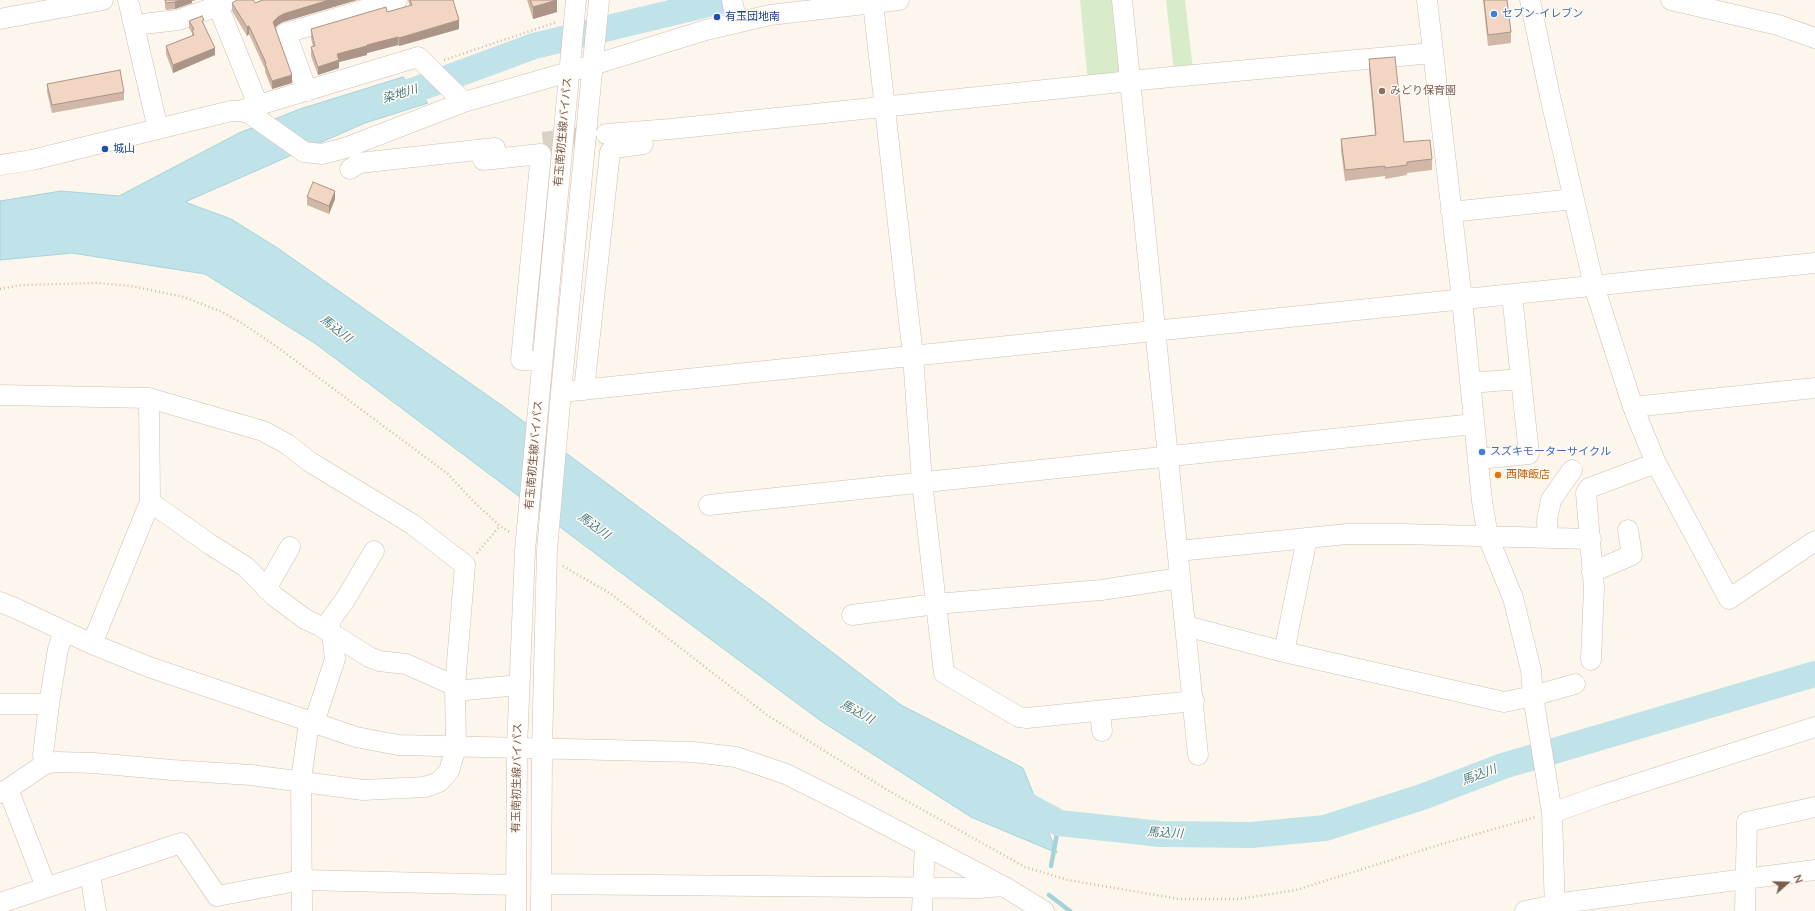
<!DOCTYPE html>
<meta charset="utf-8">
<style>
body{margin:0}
#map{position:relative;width:1815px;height:911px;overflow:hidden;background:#fdf6ec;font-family:Quicksand,sans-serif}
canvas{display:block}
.north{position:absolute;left:1767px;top:863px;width:40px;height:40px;-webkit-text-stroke:3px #fffaf3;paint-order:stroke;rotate:70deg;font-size:11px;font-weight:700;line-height:16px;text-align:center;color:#7a5c4d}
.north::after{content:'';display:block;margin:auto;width:14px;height:18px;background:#7a5c4d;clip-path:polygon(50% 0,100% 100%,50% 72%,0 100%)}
</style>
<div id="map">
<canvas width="1815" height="911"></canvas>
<div class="north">N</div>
</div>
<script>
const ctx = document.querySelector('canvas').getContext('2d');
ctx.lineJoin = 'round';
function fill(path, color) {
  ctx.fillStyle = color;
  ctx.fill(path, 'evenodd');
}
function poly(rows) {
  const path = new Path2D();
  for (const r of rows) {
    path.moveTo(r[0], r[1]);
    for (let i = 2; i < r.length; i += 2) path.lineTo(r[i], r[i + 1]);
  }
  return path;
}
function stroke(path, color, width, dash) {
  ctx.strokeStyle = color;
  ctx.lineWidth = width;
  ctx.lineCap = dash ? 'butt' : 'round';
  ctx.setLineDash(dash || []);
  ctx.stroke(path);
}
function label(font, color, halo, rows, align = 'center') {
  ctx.font = font + ' Quicksand,"Noto Sans JP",sans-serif';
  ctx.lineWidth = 3;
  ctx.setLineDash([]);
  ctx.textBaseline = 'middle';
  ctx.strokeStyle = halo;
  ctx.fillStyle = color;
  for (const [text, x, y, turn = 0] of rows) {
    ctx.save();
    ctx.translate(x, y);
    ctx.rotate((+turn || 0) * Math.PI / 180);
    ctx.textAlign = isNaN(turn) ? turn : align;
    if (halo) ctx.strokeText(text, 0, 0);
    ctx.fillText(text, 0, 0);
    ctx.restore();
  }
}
fill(poly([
 [1080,0,1115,0,1123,76,1088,83],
 [1166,0,1185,0,1193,70,1174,72]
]), '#d8ecc9');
const water = poly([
 [403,77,428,103,365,123,185,202,231,219,279,249,504,407,772,606,901,705,1023,768,1057,853,971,817,821,721,632,581,316,344,205,274,72,253,0,260,0,201,61,191,119,196,239,133,300,109,403,77]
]);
fill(water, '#bfe3e8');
stroke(water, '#a5d3da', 1);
stroke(poly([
 [1051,866,1059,823],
 [1049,895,1070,911]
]), '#a5d3da', 4.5);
stroke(poly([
 [381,100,415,90,534,46,724,0],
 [1010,796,1059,823,1161,834,1251,835,1325,828,1422,797,1503,766,1815,674]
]), '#bfe3e8', 26);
stroke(poly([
 [543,142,606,134]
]), '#dcd0c4', 20, [20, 10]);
const minor = poly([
 [128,0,158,129],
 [732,0,737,23],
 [1122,0,1198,755],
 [1427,0,1462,300,1482,501,1488,537,1513,598,1531,670,1533,696,1552,813,1555,911],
 [1530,0,1550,96,1594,286,1633,407,1656,463,1729,599,1815,541],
 [1671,0,1778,25,1815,38],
 [873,3,913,356,922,482,944,673,1019,717,1027,718,1194,701],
 [218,6,258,105],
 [0,19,103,0],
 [134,25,178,20,218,6,228,0],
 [307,91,286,33,397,0],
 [239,111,418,57,464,102],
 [606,134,671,129,1150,79,1432,53],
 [483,149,483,160,541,154,521,360,542,361],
 [0,165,32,160,231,111,239,111,249,113,304,152,322,154,345,148,464,102,593,65,706,30,770,15,899,0],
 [350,169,359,163,495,148],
 [1451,212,1574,199],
 [1470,383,1521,379],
 [584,390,610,152,615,148,643,144],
 [561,392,1815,263],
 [0,395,149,398,263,431,287,444,310,462,412,524,465,565,455,686,456,747,449,771,439,782,425,787,363,790,251,775,172,770,94,763,56,762,45,764,8,789,0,793],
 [1633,407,1815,388],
 [1478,459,1529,454,1512,295],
 [150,502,211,545,246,567,274,596,305,619,320,626,369,657,379,661,406,664,455,686],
 [709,505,1474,424],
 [1548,537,1547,520,1551,500,1572,470],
 [1178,551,1347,534,1401,534,1591,539],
 [1592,572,1632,555,1628,530],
 [266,589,290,547],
 [0,602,17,609,92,644,149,667,356,737,398,745,693,752,736,757,786,774,846,804,1003,886,1044,911],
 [852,615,936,604,1101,590,1180,578],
 [1186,626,1284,652,1504,702,1533,696,1575,684],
 [329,631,331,619,345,600,374,551],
 [92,644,150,502,149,398],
 [1284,652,1307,538],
 [1591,660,1594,588,1586,493,1589,488,1656,463],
 [455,691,519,685],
 [0,704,49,704],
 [1100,711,1102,731],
 [314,723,335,659,332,634],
 [45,764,43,755,49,704,58,649,64,631],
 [8,789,46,887],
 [1552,813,1599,796,1815,727],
 [90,874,96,911],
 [541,884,979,888,1003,886],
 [0,903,181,843,217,896,302,880,516,885],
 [302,911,301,780,309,722],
 [516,911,517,748,525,550,576,0],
 [541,911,542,749,547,550,561,392,599,0],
 [922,911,925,845],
 [1525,911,1569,902,1815,870],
 [1745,911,1747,822,1815,807]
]);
stroke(minor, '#d1beb0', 21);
stroke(poly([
 [444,60,557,22],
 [0,289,22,285,98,283,131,286,184,297,222,312,242,323,280,349,448,474,473,501,500,526,511,533],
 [477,553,500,526],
 [563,566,611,594,767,715,889,791,1025,867,1068,880,1179,899,1239,899,1296,890,1442,844,1536,817]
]), '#d9b8a5', 2.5, [1, 3]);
stroke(minor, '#fff', 20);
fill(poly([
 [165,0,192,1,192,3,175,9,166,10,165,7],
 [263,0,357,0,283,22,278,25,275,28,292,83,272,89,265,72,265,69,249,34,247,36,232,11,232,3,255,3],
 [408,0,453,0,459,29,399,46,398,45,367,53,367,55,339,62,339,68,318,75,311,56,311,47,313,47,311,38,311,29,387,12,410,6],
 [527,0,556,0,557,12,533,19],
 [1483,0,1507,0,1511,32,1511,43,1488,46],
 [189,21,204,25,215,55,173,73,166,54,166,46,192,36,192,33,189,28],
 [1369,59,1404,142,1432,159,1432,170,1407,173,1407,175,1385,179,1385,176,1345,181,1341,150,1341,139,1375,135,1369,70],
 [47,84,124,92,124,100,52,113,47,92],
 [307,197,335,199,329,214,307,205]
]), '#d1b7a8');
fill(poly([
 [180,0,196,0,192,1,192,3,175,9,175,2],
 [329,0,357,0,283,22,278,25,273,30,273,22,278,17,283,14],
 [557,0,557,12,533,19,533,7],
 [459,20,459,29,399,46,399,38],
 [249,26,249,34,247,36,247,27],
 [398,37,398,45,367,53,367,55,339,62,339,68,318,75,318,67,337,54,367,45],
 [215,48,215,55,173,73,173,65],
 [292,75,292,83,272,89,272,81],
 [335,191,335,199,329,214,329,206]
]), '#aa9588');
const building = poly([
 [165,0,180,0,175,2,166,3,165,0],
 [237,0,253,0,255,3,263,0,329,0,283,14,278,17,273,22,292,75,272,81,265,64,266,63,249,26,247,27,232,3,237,0],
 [410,0,453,0,459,20,399,38,398,37,367,45,367,46,337,54,339,60,318,67,311,47,315,46,311,29,386,7,387,12,412,5,410,0],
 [530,0,557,0,533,7,530,0],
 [1484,0,1507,0,1511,32,1488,35,1484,0],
 [202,16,204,20,202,21,215,48,173,65,166,46,194,35,192,30,194,29,189,21,202,16],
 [1395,57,1404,142,1430,140,1432,159,1407,162,1407,165,1385,168,1385,166,1345,170,1341,139,1376,135,1369,59,1395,57],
 [120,70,124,92,52,105,47,84,120,70],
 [313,182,335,191,329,206,307,197,313,182]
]);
fill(building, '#f3d5c3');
stroke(building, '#aa9588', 1);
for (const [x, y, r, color] of [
 [1494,14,4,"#3f7fe0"],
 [717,17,4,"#1a4fb4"],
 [1382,91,4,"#8d6e63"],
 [105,149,4,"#1a4fb4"],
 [1482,452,4,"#3f7fe0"],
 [1498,475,4,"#e8710a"]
]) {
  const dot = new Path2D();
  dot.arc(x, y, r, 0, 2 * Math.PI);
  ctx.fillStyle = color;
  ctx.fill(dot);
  stroke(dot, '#fffaf3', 1.5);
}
label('11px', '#366cbe', '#fffaf3', [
 ["セブン-イレブン",1502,14],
 ["スズキモーターサイクル",1490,452]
], 'left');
label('11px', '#164399', '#fffaf3', [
 ["有玉団地南",725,17],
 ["城山",113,149]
], 'left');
label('11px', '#785e54', '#fffaf3', [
 ["みどり保育園",1390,91]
], 'left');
label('11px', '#7a5c4d', '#fffaf3', [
 ["有玉南初生線バイパス",563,132,-85],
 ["有玉南初生線バイパス",534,455,-85],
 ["有玉南初生線バイパス",517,778,-89]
]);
label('11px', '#c56008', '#fffaf3', [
 ["西陣飯店",1506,475]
], 'left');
label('italic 12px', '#437c86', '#fffaf3', [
 ["染地川",400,94,-17],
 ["馬込川",336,329,38],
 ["馬込川",594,526,36],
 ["馬込川",857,712,29],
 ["馬込川",1479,775,-21],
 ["馬込川",1165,833,3]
]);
</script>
